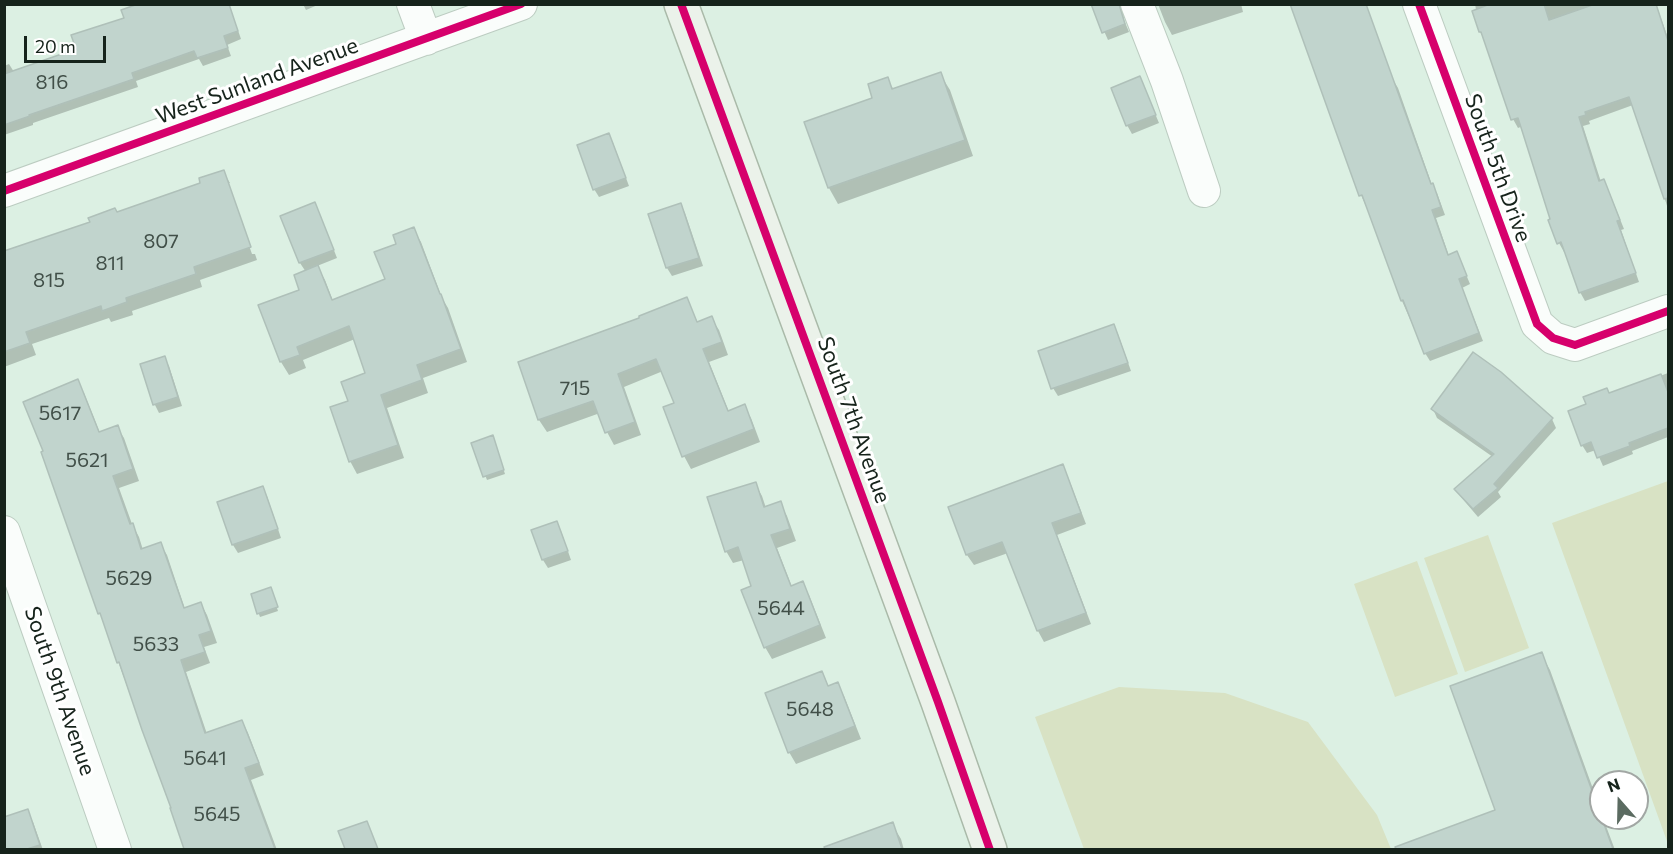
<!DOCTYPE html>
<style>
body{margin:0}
#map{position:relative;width:1673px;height:854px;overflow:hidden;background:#dcf0e3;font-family:Commissioner,sans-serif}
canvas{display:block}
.frame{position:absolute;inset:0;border:6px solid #16231b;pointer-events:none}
.north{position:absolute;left:1589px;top:770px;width:60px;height:60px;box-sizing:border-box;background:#fff;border:2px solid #a2a7a4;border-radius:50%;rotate:340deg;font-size:16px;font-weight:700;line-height:24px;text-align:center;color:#16231b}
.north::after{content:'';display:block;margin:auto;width:21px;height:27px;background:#5b6b61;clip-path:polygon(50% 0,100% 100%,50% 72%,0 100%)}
.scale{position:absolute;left:24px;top:36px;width:82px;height:27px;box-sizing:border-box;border:3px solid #16231b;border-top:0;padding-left:8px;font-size:18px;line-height:21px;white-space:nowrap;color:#16231b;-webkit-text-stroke:4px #fff;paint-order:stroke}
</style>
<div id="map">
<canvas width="1673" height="854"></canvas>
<div class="frame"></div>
<div class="north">N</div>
<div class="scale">20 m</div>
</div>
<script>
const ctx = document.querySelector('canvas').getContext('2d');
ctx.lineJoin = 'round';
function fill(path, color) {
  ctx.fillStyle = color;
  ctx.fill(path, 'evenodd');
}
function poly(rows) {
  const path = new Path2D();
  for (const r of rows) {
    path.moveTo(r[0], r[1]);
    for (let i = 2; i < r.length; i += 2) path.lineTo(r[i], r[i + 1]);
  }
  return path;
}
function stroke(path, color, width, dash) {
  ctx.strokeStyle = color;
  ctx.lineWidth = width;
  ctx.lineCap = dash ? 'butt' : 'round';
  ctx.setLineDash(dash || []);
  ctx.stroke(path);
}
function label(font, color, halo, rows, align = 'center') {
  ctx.font = font + ' Commissioner,sans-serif';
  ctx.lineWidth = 6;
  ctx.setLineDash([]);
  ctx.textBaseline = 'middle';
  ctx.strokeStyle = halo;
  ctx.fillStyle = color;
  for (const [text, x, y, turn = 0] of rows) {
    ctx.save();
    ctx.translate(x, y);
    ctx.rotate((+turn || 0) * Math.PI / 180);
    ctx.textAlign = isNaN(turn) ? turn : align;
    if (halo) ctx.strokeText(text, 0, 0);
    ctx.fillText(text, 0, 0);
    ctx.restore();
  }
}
fill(poly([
 [1668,481,1668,844,1552,523],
 [1488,535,1529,648,1465,672,1424,558],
 [1417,561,1458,674,1395,697,1354,584],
 [1119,687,1225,693,1308,722,1377,815,1391,849,1084,849,1035,717]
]), '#d8e2c4');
fill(poly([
 [142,4,229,4,241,39,227,45,231,56,203,66,199,59,136,81,138,87,33,123,33,125,4,135,4,66,9,64,14,72,78,50,126,19],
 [303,4,320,4,306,10],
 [1092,4,1126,4,1123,11,1124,20,1129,32,1108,40],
 [1158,4,1241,4,1243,12,1172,35,1165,22],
 [1291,4,1366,4,1393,80,1398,88,1432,185,1437,193,1445,215,1436,218,1449,256,1457,253,1470,284,1462,288,1483,341,1430,361,1425,353,1402,301,1367,203,1365,204,1361,195],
 [1475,4,1656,4,1668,38,1668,209,1649,149,1633,105,1589,121,1590,124,1583,126,1601,182,1603,181,1608,189,1624,229,1621,230,1639,282,1585,301,1580,292,1566,251,1564,252,1559,243,1550,221,1552,220,1523,126,1518,128,1513,119,1485,40,1480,32],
 [940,74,950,90,973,156,838,204,829,188,874,98,887,79,894,90],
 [1140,78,1159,123,1132,134,1127,125],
 [609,135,613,143,629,186,599,197,594,189],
 [223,172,230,183,227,183,252,254,255,254,257,260,200,280,202,287,132,311,133,315,111,322,109,318,32,344,36,355,4,367,4,253,202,184],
 [315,204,319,212,337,258,317,266,325,280,333,301,387,280,398,245,413,229,421,242,442,298,448,308,467,362,423,378,428,393,387,408,404,458,357,474,350,461,350,402,367,374,355,339,303,360,306,368,289,375,281,362,260,306,301,291,306,272,300,263,282,217],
 [681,205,685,213,703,266,672,276,667,268,650,215],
 [686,299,698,323,711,318,719,330,728,355,709,362,729,412,744,406,751,418,760,442,691,469,684,456,665,408,676,404,663,371,624,387,641,435,614,445,607,432,600,413,547,432,539,420,519,363,641,319],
 [1114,326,1118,334,1131,371,1058,396,1053,388],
 [164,357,169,366,182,406,159,413,155,405,142,365],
 [1668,373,1668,437,1632,451,1633,454,1603,466,1596,450,1587,453,1582,445,1609,395],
 [77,381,84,393,100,433,117,427,124,438,139,481,119,488,132,524,139,537,143,550,160,544,167,555,185,609,201,604,207,615,217,643,204,647,210,663,186,672,207,734,242,721,248,733,264,775,251,780,277,850,186,850,43,453],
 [1433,409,1552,419,1556,428,1498,492,1501,497,1478,517,1461,497,1456,489,1493,457,1437,418],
 [494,441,505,474,487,480,473,443],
 [1062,466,1068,477,1086,524,1057,535,1091,624,1044,642,1038,631,1008,553,974,565,967,555,950,507],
 [755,484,762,496,766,508,780,503,787,516,796,541,777,548,792,587,802,583,809,595,826,638,772,659,765,647,753,587,744,560,733,563,726,551],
 [262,488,267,496,281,538,238,553,233,545],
 [557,523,561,531,571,560,548,568,543,560,533,531],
 [272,593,278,611,260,617,252,595],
 [1541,654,1550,670,1601,811,1601,818,1603,818,1615,850,1432,850,1427,837,1497,811],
 [821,672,829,687,837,683,844,696,861,739,796,764,789,752],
 [27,811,33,822,43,850,4,850,4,819],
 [892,824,901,839,904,850,821,850]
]), '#0003');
const building = poly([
 [138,4,229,4,238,31,224,36,228,48,197,58,194,51,132,73,134,79,29,115,30,116,4,125,4,74,76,49,71,35,124,18,121,10,138,4],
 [1091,4,1119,4,1125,24,1102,33,1091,4],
 [1290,4,1366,4,1431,184,1433,183,1441,207,1432,210,1448,255,1457,251,1467,276,1459,279,1479,333,1424,354,1403,300,1401,301,1362,195,1359,196,1290,4],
 [1490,4,1544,4,1549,20,1595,4,1656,4,1668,41,1668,198,1664,199,1629,97,1585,112,1586,115,1579,117,1599,181,1604,179,1620,220,1617,221,1636,273,1579,293,1561,242,1557,244,1548,220,1550,219,1518,118,1511,120,1481,32,1479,32,1472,11,1490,4],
 [941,72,965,140,828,188,804,122,872,98,868,84,888,77,892,89,941,72],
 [1140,76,1156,115,1126,126,1111,88,1140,76],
 [609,133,626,178,593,190,577,145,609,133],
 [224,170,251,247,194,267,196,274,126,298,127,302,102,311,101,306,26,332,30,343,4,352,4,251,90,222,88,218,115,208,117,212,200,183,199,178,224,170],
 [315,202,334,250,299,263,280,216,315,202],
 [681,203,699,258,666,268,648,214,681,203],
 [414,227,440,294,441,294,461,349,417,365,422,380,381,395,398,445,349,462,330,407,348,401,341,382,365,373,349,326,297,347,300,355,280,362,258,305,299,290,294,275,318,265,332,300,385,279,374,252,396,244,393,235,414,227],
 [687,297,697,322,712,316,722,342,703,349,728,411,745,404,754,429,682,457,663,407,674,403,656,359,618,374,635,422,605,433,593,401,538,420,518,362,639,318,639,316,687,297],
 [1114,324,1128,363,1051,389,1038,351,1114,324],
 [1473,352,1501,372,1553,418,1494,484,1498,488,1473,509,1454,489,1494,454,1431,409,1473,352],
 [165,356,178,397,153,405,140,364,165,356],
 [1661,374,1668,392,1668,428,1629,443,1630,446,1597,458,1591,442,1581,446,1568,411,1586,404,1583,397,1607,388,1609,393,1661,374],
 [78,379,99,432,118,425,133,469,113,476,130,524,133,523,141,549,161,542,184,608,201,602,211,631,199,635,205,652,181,660,205,733,242,720,259,763,245,768,275,849,184,849,170,808,171,808,142,730,119,662,117,663,100,613,98,614,41,452,43,451,23,402,78,379],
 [493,435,504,470,483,477,471,443,493,435],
 [1063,464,1081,513,1052,523,1086,613,1037,631,1002,542,966,555,948,507,1063,464],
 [756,482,764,507,781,501,790,529,771,535,791,586,803,581,820,625,764,648,741,590,751,586,738,547,725,552,707,497,756,482],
 [263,486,278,529,232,545,217,502,263,486],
 [557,521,568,551,542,560,531,530,557,521],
 [271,587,278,607,257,614,251,594,271,587],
 [1542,652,1613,849,1396,849,1395,847,1495,810,1450,686,1542,652],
 [822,671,828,686,838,682,855,726,788,753,765,693,822,671],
 [28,809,40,845,27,849,4,849,4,817,28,809],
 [367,821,378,849,345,849,338,831,367,821],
 [893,822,902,849,825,849,824,847,893,822]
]);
fill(building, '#c1d4cd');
stroke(building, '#afc0b9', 1.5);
const minor = poly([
 [413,4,426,39],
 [1137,4,1167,81,1204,191],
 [1419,4,1537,324,1553,338,1575,345,1668,311],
 [4,191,521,4],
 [4,532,115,850]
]);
const major = poly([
 [681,4,938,702,990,850]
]);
stroke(minor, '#bcccc1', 34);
stroke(major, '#aabaa9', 36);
stroke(minor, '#fafdfb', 32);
stroke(major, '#ebf2ea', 33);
stroke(poly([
 [681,4,938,702,990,850],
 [1419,4,1537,324,1553,338,1575,345,1668,311],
 [4,191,521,4]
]), '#d6006c', 8);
label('20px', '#414f48', null, [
 ["816",52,82],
 ["807",161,241],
 ["811",110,263],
 ["815",49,280],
 ["715",575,388],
 ["5617",60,413],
 ["5621",87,460],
 ["5629",129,578],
 ["5644",781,608],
 ["5633",156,644],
 ["5648",810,709],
 ["5641",205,758],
 ["5645",217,814]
]);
label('22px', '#16231b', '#fff', [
 ["West Sunland Avenue",257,81,-20],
 ["South 5th Drive",1498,168,70],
 ["South 7th Avenue",854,420,70],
 ["South 9th Avenue",60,691,71]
]);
</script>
